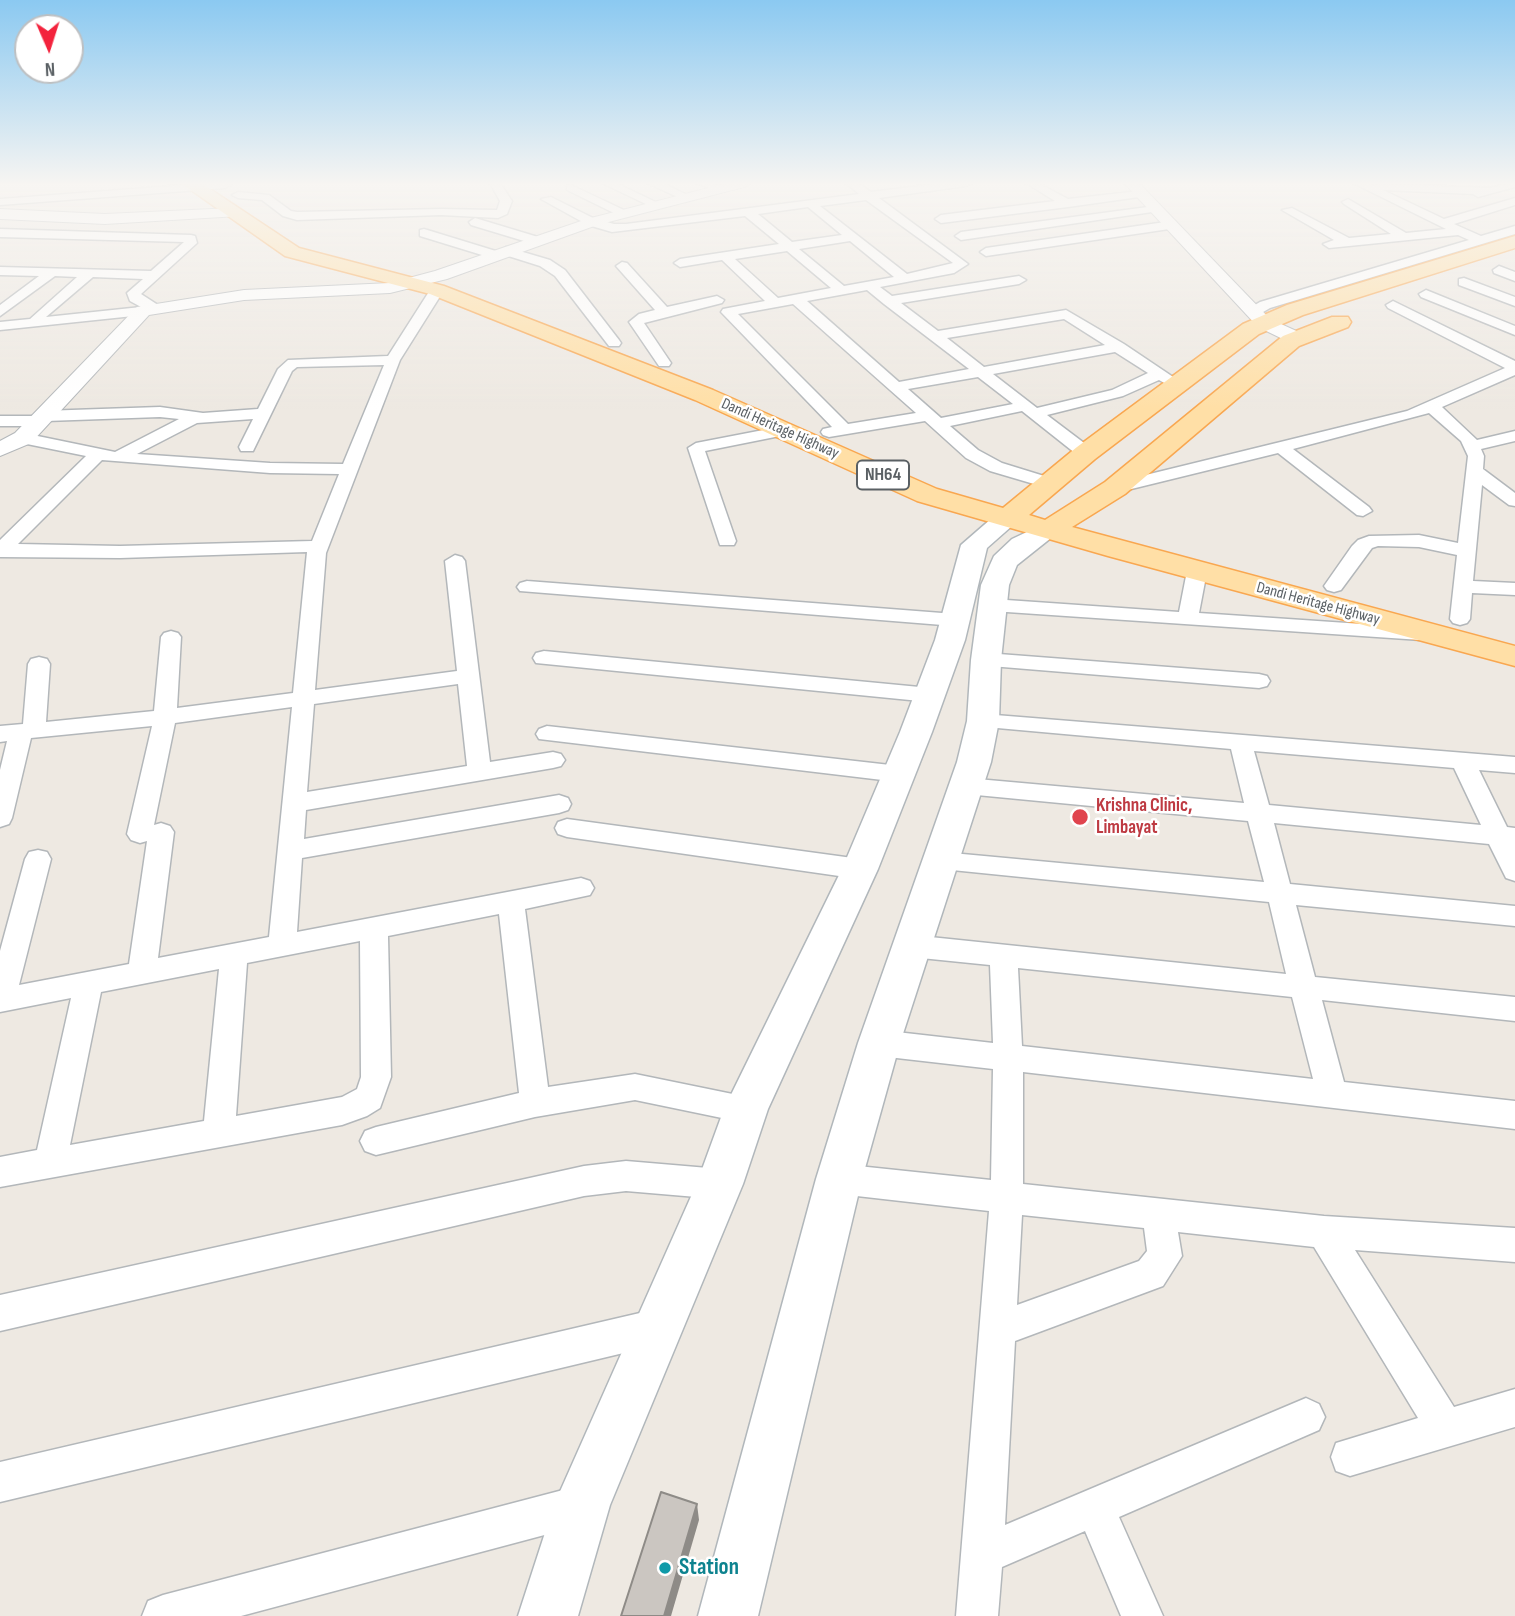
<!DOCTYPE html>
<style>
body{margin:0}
#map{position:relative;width:1515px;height:1616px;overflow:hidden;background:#eee9e2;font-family:"Sofia Sans Condensed",sans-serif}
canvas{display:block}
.north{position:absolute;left:14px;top:14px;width:70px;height:70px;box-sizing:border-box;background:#fff;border:2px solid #bdbfc1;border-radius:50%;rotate:177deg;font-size:19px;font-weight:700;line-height:28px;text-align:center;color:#5a6064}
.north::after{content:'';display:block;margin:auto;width:24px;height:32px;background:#f3233d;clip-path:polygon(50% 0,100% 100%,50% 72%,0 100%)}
</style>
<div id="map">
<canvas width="1515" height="1616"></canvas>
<div class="north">N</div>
</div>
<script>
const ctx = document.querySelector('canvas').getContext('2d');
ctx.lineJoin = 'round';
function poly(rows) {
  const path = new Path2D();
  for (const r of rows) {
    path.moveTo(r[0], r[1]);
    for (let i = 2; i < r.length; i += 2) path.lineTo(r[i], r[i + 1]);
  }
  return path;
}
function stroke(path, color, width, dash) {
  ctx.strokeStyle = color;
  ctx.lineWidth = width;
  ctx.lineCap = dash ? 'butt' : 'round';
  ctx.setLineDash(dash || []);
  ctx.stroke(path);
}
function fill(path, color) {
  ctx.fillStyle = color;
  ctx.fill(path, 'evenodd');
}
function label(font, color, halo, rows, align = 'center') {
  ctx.font = font + ' "Sofia Sans Condensed",sans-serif';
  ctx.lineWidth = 5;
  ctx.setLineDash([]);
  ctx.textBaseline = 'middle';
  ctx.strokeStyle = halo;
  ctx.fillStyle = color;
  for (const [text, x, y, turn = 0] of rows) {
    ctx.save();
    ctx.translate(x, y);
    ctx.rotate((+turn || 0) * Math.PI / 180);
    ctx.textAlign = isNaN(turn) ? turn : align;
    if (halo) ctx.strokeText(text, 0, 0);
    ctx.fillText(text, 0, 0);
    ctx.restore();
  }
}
const minor = poly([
 [213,183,229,183,231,185,225,188,0,205,0,199,213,183],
 [490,183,500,183,512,201,507,214,498,218,441,215,297,220,283,216,262,200,238,198,232,195,238,192,269,195,291,211,297,212,441,209,497,210,500,201,490,183],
 [602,183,616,183,662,205,652,207,602,183],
 [647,183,662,183,692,197,682,199,647,183],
 [697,183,712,183,724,189,718,192,697,183],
 [846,183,858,183,871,192,944,183,972,183,966,186,879,198,968,264,954,273,880,287,892,296,1019,276,1026,280,1019,284,901,303,938,331,1066,310,1124,344,1185,385,1177,390,1159,380,1123,396,1047,415,1092,449,1094,453,1092,457,1086,458,1080,457,1022,411,950,426,978,450,1002,463,1057,480,1060,484,1051,489,990,471,966,458,925,421,829,437,823,435,821,432,823,429,832,427,721,312,723,309,765,301,722,260,680,267,674,263,680,259,779,244,745,216,612,232,588,225,541,199,551,197,593,218,614,224,626,224,859,194,846,183],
 [866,200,953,263,907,274,820,206,866,200],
 [808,207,842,235,792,242,758,214,808,207],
 [850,241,894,277,844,286,799,249,850,241],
 [787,251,831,288,778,298,735,259,787,251],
 [867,290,884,304,969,369,899,382,807,301,867,290],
 [793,304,890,390,916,413,848,424,738,314,793,304],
 [1064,319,1105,345,984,367,947,338,1064,319],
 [1115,352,1148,373,1112,390,1037,408,993,374,1115,352],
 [978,377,1013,404,941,418,908,389,978,377],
 [1026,183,1038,183,1068,199,1139,191,1145,194,1139,197,1068,207,941,223,935,219,941,215,1055,201,1026,183],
 [1353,183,1366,183,1374,186,1379,184,1489,188,1515,183,1515,187,1478,197,1473,194,1383,190,1444,219,1515,198,1515,205,1454,224,1481,236,1515,226,1515,234,1270,308,1258,315,1248,315,1248,309,1260,302,1469,240,1458,235,1329,248,1323,244,1334,240,1282,210,1292,208,1349,238,1391,234,1344,204,1342,202,1348,199,1406,233,1446,229,1353,183],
 [571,185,626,211,628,213,618,215,567,190,567,186,571,185],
 [1155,206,1159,207,1159,211,961,240,955,236,961,232,1155,206],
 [475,218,538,237,540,240,534,244,471,225,469,222,475,218],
 [1172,221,1178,225,1176,228,986,256,980,252,986,248,1172,221],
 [0,229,191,235,195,236,197,243,141,294,158,305,158,311,143,315,0,330,0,322,30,319,77,277,55,276,0,316,0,305,39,276,0,275,0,267,151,271,184,242,0,237,0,229],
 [93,277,143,279,127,293,130,301,141,307,46,317,93,277],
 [424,229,499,252,501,255,495,259,420,236,420,230,424,229],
 [506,247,550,260,565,270,619,340,621,343,619,346,609,346,555,276,540,266,502,254,500,251,506,247],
 [622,262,627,263,667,307,717,296,724,300,722,303,644,323,671,363,669,366,659,366,629,322,639,314,655,310,616,266,622,262],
 [1499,266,1515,272,1515,281,1494,273,1493,270,1499,266],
 [1464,278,1515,297,1515,306,1459,285,1459,279,1464,278],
 [437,286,444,290,400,360,326,553,315,690,457,671,445,561,455,555,462,557,465,561,490,762,553,752,561,754,565,760,561,766,553,768,306,810,304,839,559,795,568,798,571,804,568,810,559,813,302,858,297,932,581,878,590,881,594,888,590,895,525,909,548,1087,635,1074,757,1099,761,1109,757,1119,746,1123,635,1100,535,1117,376,1155,365,1151,360,1141,365,1131,376,1127,519,1093,499,914,388,936,391,1077,380,1108,367,1116,342,1125,0,1187,0,1157,37,1150,71,998,0,1012,0,951,25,859,29,852,38,850,47,852,51,859,19,985,129,964,147,841,140,843,131,840,127,834,152,726,31,738,12,818,9,824,0,827,0,770,7,741,0,742,0,726,23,724,28,664,31,659,39,657,47,659,50,664,46,722,154,711,161,637,164,633,171,631,178,633,181,637,177,708,293,693,307,552,120,558,0,557,0,540,86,456,17,442,15,438,17,434,23,433,115,452,179,419,160,417,46,421,38,426,0,426,0,416,34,416,42,411,160,407,203,413,258,409,278,369,288,360,388,356,432,287,437,286],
 [384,365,343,464,270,463,137,454,197,423,253,419,239,447,241,451,253,451,292,371,297,367,384,365],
 [102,460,270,473,339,474,312,541,120,546,18,544,102,460],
 [458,684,467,766,307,792,314,704,458,684],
 [292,707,269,937,158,958,174,832,170,826,161,823,154,825,175,723,292,707],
 [360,941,361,1077,357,1089,342,1097,236,1116,247,963,360,941],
 [219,969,204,1121,70,1145,101,992,219,969],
 [1426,290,1515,326,1515,335,1421,297,1419,294,1426,290],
 [1393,301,1515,361,1515,375,1442,407,1477,440,1515,431,1515,441,1481,449,1484,456,1483,469,1515,493,1515,506,1509,505,1482,485,1473,581,1515,583,1515,595,1472,593,1470,619,1467,623,1460,625,1453,623,1450,619,1457,555,1419,547,1378,546,1372,548,1341,590,1334,592,1327,590,1324,586,1352,546,1358,540,1369,536,1419,535,1458,543,1468,456,1461,441,1429,413,1293,449,1369,507,1372,511,1363,516,1357,515,1278,453,1115,493,1106,488,1109,484,1407,411,1505,368,1388,308,1386,305,1393,301],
 [784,426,790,428,792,431,790,434,705,451,736,541,734,545,720,545,688,448,696,443,784,426],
 [1197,565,1207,571,1199,613,1421,628,1428,630,1431,634,1428,638,1421,640,992,611,985,609,982,605,985,601,992,599,1179,612,1187,571,1197,565],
 [527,581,955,614,962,616,965,620,962,624,955,626,520,591,517,587,520,583,527,581],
 [544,651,930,688,938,690,941,695,938,700,930,702,536,663,533,658,536,653,544,651],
 [986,653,1259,674,1267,676,1270,681,1267,686,1259,688,978,665,975,660,978,655,986,653],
 [983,714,1515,757,1515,773,1479,770,1507,827,1515,828,1515,881,1506,878,1489,844,1274,823,1290,884,1515,906,1515,926,1296,905,1315,977,1515,997,1515,1021,1322,1000,1344,1082,1515,1101,1515,1129,1023,1072,1023,1184,1324,1216,1515,1228,1515,1262,1355,1250,1454,1407,1515,1389,1515,1427,1350,1476,1336,1471,1331,1457,1336,1443,1418,1418,1314,1247,1178,1232,1182,1256,1163,1286,1015,1341,1005,1525,1306,1398,1319,1404,1325,1417,1319,1430,1119,1517,1163,1616,1121,1616,1085,1531,1002,1567,998,1616,956,1616,989,1211,839,1194,828,1190,823,1179,828,1168,839,1164,991,1180,993,1069,879,1056,869,1052,864,1043,869,1034,879,1030,993,1043,990,965,911,957,901,954,897,946,901,938,911,935,1286,974,1269,902,932,868,928,861,932,854,941,852,1264,882,1248,821,966,794,958,792,954,786,958,780,966,778,1244,803,1231,749,975,726,972,721,975,716,983,714],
 [1254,751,1454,768,1481,825,1269,805,1254,751],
 [1018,968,1292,997,1313,1079,1022,1046,1018,968],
 [1022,1215,1144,1228,1147,1251,1139,1261,1017,1305,1022,1215],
 [547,726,899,766,907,768,911,774,907,780,899,782,539,739,536,734,539,729,547,726],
 [567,819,860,859,869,862,873,869,869,876,860,879,567,837,558,834,555,828,558,822,567,819],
 [626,1161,720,1169,732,1173,736,1184,732,1195,720,1199,626,1191,584,1196,0,1331,0,1295,584,1166,626,1161],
 [657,1309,670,1314,675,1327,670,1340,657,1345,0,1502,0,1462,657,1309],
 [582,1485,596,1491,602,1505,596,1519,582,1525,241,1616,142,1616,148,1601,163,1595,582,1485]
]);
const tertiary = poly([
 [728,183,750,183,748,186,597,225,447,279,390,293,244,300,149,315,31,443,0,456,0,441,15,433,137,307,244,290,390,283,435,271,587,219,728,183],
 [1124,183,1139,183,1270,319,1303,334,1305,338,1303,342,1289,342,1258,327,1124,183],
 [234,208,239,210,242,213,239,216,105,224,0,219,0,209,105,214,234,208]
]);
const secondary = poly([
 [1008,510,1017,512,1021,518,987,548,965,640,932,732,878,869,768,1109,743,1184,610,1505,578,1616,518,1616,554,1505,697,1183,724,1109,842,869,900,732,935,640,961,545,999,512,1008,510],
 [1048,522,1057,524,1061,530,1017,565,1009,585,1001,660,999,721,991,762,900,1043,862,1179,758,1616,698,1616,816,1179,858,1043,957,762,967,721,971,660,981,585,994,556,1012,539,1048,522]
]);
const primary = poly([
 [181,183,201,183,299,248,444,286,713,390,937,489,1003,508,1077,447,1243,324,1287,305,1515,236,1515,248,1303,315,1259,334,1095,459,1029,515,1045,520,1105,482,1283,336,1332,317,1348,317,1351,322,1348,327,1299,346,1125,494,1072,527,1515,646,1515,666,1108,556,917,501,695,400,430,294,285,256,181,183]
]);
stroke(minor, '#b3b7ba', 3);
stroke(tertiary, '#b3b7ba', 2);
stroke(secondary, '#b1b7bb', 3);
stroke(primary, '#f9a750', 3);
fill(minor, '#fff');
fill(tertiary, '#fff');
fill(secondary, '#fff');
fill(primary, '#ffdfa6');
fill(poly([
 [697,1504,699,1520,671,1616,664,1616]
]), '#8e8b87');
const building = poly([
 [661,1492,697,1504,664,1616,621,1616,661,1492]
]);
fill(building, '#cbc6c1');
stroke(building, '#8e8b87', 2);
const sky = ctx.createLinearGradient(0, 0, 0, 409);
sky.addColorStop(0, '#8bc9f1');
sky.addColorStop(0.45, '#f7f5f2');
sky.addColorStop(1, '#f7f5f200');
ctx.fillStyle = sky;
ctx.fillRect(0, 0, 1515, 409);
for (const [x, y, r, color] of [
 [1080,817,9,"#e0444e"],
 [665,1568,7,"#0f9aa8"]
]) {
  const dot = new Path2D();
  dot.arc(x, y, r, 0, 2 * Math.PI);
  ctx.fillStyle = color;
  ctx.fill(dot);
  stroke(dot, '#fff', 2.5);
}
label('16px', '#5a6064', '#fff', [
 ["Dandi Heritage Highway",780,429,24],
 ["Dandi Heritage Highway",1318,604,15]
]);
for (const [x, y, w] of [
 [883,475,52]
]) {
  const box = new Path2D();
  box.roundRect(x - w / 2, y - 14.5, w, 29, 5);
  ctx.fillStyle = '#fff';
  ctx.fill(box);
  stroke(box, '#5a6064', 2);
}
label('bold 18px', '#5a6064', null, [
 ["NH64",883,475]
]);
label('bold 19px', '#be3a42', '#fff', [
 ["Krishna Clinic,",1096,806],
 ["Limbayat",1096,828]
], 'left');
label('bold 23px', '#0d838f', '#fff', [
 ["Station",679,1568]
], 'left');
</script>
